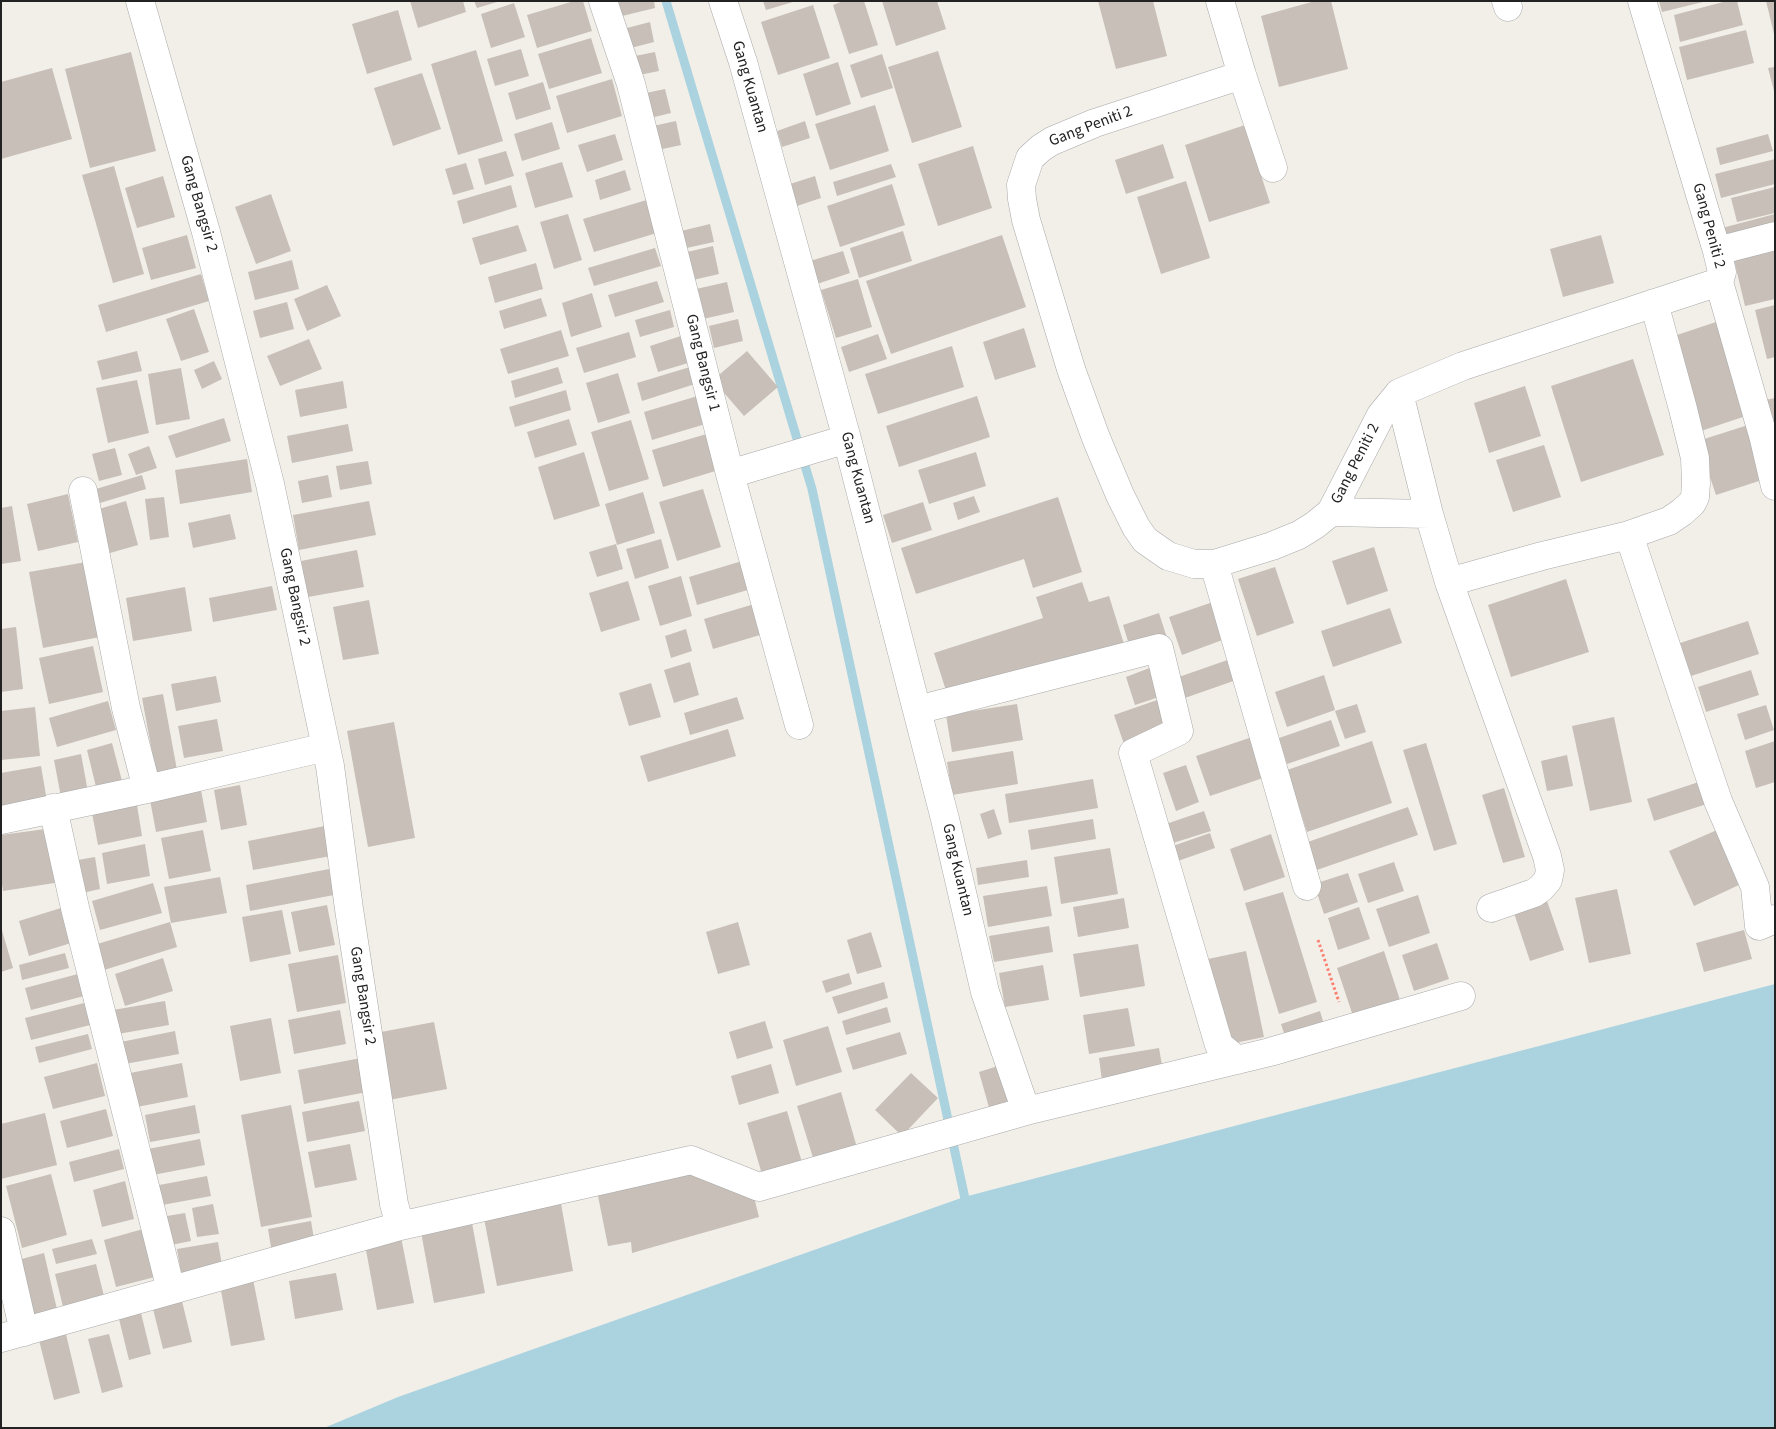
<!DOCTYPE html>
<style>
body{margin:0}
#map{position:relative;width:1776px;height:1429px;overflow:hidden;background:#f2efe9;font-family:"Source Sans 3",sans-serif}
canvas{display:block}
.frame{position:absolute;inset:0;border:2px solid #222;pointer-events:none}
</style>
<div id="map">
<canvas width="1776" height="1429"></canvas>
<div class="frame"></div>
</div>
<script>
const ctx = document.querySelector('canvas').getContext('2d');
ctx.lineJoin = 'round';
function fill(path, color) {
  ctx.fillStyle = color;
  ctx.fill(path, 'evenodd');
}
function poly(rows) {
  const path = new Path2D();
  for (const r of rows) {
    path.moveTo(r[0], r[1]);
    for (let i = 2; i < r.length; i += 2) path.lineTo(r[i], r[i + 1]);
  }
  return path;
}
function stroke(path, color, width, dash) {
  ctx.strokeStyle = color;
  ctx.lineWidth = width;
  ctx.lineCap = dash ? 'butt' : 'round';
  ctx.setLineDash(dash || []);
  ctx.stroke(path);
}
function label(font, color, halo, rows, align = 'center') {
  ctx.font = font + ' "Source Sans 3",sans-serif';
  ctx.lineWidth = 4;
  ctx.setLineDash([]);
  ctx.textBaseline = 'middle';
  ctx.strokeStyle = halo;
  ctx.fillStyle = color;
  for (const [text, x, y, turn = 0] of rows) {
    ctx.save();
    ctx.translate(x, y);
    ctx.rotate((+turn || 0) * Math.PI / 180);
    ctx.textAlign = isNaN(turn) ? turn : align;
    if (halo) ctx.strokeText(text, 0, 0);
    ctx.fillText(text, 0, 0);
    ctx.restore();
  }
}
fill(poly([
 [1775,984,1775,1428,324,1428,398,1397,964,1197]
]), '#aad3df');
stroke(poly([
 [666,1,812,489,967,1208]
]), '#aad3df', 9);
fill(poly([
 [410,1,463,1,466,12,418,28],
 [474,1,497,1,497,2,477,8],
 [574,1,583,1,592,31,537,48,527,15],
 [615,1,654,1,655,8,618,17],
 [763,1,793,1,793,2,766,10],
 [843,1,864,1,878,45,849,54,833,5],
 [882,1,937,1,946,29,896,46],
 [1098,1,1153,1,1167,56,1116,69],
 [1315,1,1331,1,1348,69,1279,87,1261,16],
 [1659,1,1702,1,1703,2,1662,12],
 [1727,1,1737,1,1743,25,1680,42,1674,15],
 [1766,1,1775,1,1775,34,1774,34],
 [514,3,525,37,491,48,481,14],
 [813,5,830,58,778,75,761,22],
 [398,10,412,60,367,74,352,24],
 [650,22,654,42,627,49,623,29],
 [1746,30,1754,63,1687,80,1679,47],
 [591,38,602,73,549,89,538,54],
 [521,49,529,76,495,86,487,59],
 [476,50,503,141,458,155,431,64],
 [938,51,962,127,912,143,888,67],
 [131,52,156,151,90,168,65,69],
 [655,52,659,71,639,75,635,56],
 [882,54,893,88,861,98,850,65],
 [838,62,851,104,816,116,803,74],
 [1775,67,1775,91,1774,91,1768,68],
 [52,68,72,139,1,159,1,82],
 [422,73,441,129,393,146,374,88],
 [612,79,622,116,567,133,556,96],
 [543,82,551,109,516,120,508,93],
 [665,89,671,113,646,119,641,94],
 [875,105,889,151,830,170,815,124],
 [676,121,681,145,658,150,653,126],
 [805,121,810,138,782,147,777,131],
 [552,122,560,149,522,161,514,134],
 [1245,125,1270,203,1209,222,1185,145],
 [615,134,623,160,587,172,578,145],
 [1768,134,1773,151,1720,165,1716,148],
 [1163,144,1174,178,1126,194,1115,160],
 [973,146,992,208,938,226,918,164],
 [506,151,514,176,485,185,478,159],
 [1775,159,1775,184,1721,198,1715,174],
 [562,162,573,197,535,208,525,173],
 [466,163,474,189,453,195,445,169],
 [891,164,896,177,837,196,833,182],
 [114,166,144,274,113,283,82,175],
 [625,170,631,190,600,200,595,180],
 [163,176,175,217,137,228,125,188],
 [815,176,821,198,794,207,787,185],
 [1186,181,1210,258,1161,274,1137,197],
 [892,184,905,225,840,247,827,206],
 [511,185,517,207,463,224,457,201],
 [1775,187,1775,213,1737,222,1731,198],
 [271,194,291,251,256,264,235,207],
 [650,199,660,232,594,252,583,219],
 [568,214,582,260,554,269,540,222],
 [1775,214,1775,234,1727,246,1722,228],
 [710,224,714,242,682,249,677,232],
 [518,225,527,251,480,265,472,238],
 [903,231,912,261,859,278,850,248],
 [187,235,196,268,151,280,142,248],
 [1002,235,1026,307,891,354,866,281],
 [1601,235,1614,283,1563,297,1550,249],
 [713,246,719,274,693,280,687,252],
 [655,248,661,266,594,286,588,268],
 [1775,249,1775,299,1745,306,1734,260],
 [843,251,850,273,817,284,810,261],
 [292,260,299,289,255,300,248,272],
 [536,263,543,289,495,303,488,277],
 [201,274,209,301,106,332,98,305],
 [858,279,872,327,836,338,821,290],
 [657,281,664,302,615,317,608,295],
 [727,282,734,312,703,319,696,289],
 [327,285,341,316,307,331,294,299],
 [592,293,602,327,571,337,562,303],
 [541,298,547,316,504,329,499,311],
 [287,302,294,329,260,338,253,311],
 [1775,305,1775,357,1767,359,1755,310],
 [194,309,209,352,181,361,166,319],
 [670,310,674,327,640,337,635,320],
 [738,319,743,341,714,348,709,326],
 [1725,319,1755,413,1698,432,1668,338],
 [1024,328,1036,367,995,380,983,342],
 [561,330,569,356,508,374,500,349],
 [629,332,636,357,584,373,576,348],
 [687,334,695,361,658,372,650,346],
 [878,334,887,359,849,372,841,347],
 [309,339,322,369,280,386,267,356],
 [952,346,964,387,878,414,865,374],
 [137,351,142,371,102,380,97,361],
 [747,351,778,387,744,416,713,380],
 [1633,359,1664,455,1581,482,1551,386],
 [214,361,222,379,202,389,194,370],
 [558,367,563,383,515,398,511,381],
 [690,367,695,384,642,401,637,383],
 [181,368,190,419,156,425,148,374],
 [618,373,630,413,598,423,586,383],
 [137,380,149,433,108,443,96,388],
 [343,381,347,408,300,417,295,390],
 [1525,386,1541,436,1489,453,1474,403],
 [566,390,571,410,515,427,509,407],
 [701,395,709,423,652,440,644,412],
 [977,396,990,437,899,467,886,426],
 [1775,398,1775,436,1765,400],
 [224,418,231,441,176,458,168,436],
 [569,419,577,445,535,458,527,432],
 [631,420,649,479,609,491,591,432],
 [348,424,353,451,292,463,287,436],
 [1748,425,1765,479,1716,495,1698,441],
 [710,433,722,469,663,487,652,450],
 [1544,445,1561,497,1513,512,1496,460],
 [149,446,157,468,136,475,128,454],
 [115,448,122,475,99,481,92,454],
 [584,452,600,506,554,520,538,467],
 [976,452,986,486,929,504,918,470],
 [247,459,252,492,180,504,175,470],
 [368,461,372,484,340,490,336,466],
 [142,475,146,489,100,503,96,489],
 [328,475,332,497,302,503,298,481],
 [703,489,721,547,677,561,659,502],
 [643,492,655,533,617,545,605,504],
 [68,494,78,542,38,551,27,504],
 [974,496,980,512,958,520,953,503],
 [164,497,169,537,150,540,145,499],
 [1058,497,1082,572,1033,588,1024,559,916,594,901,548],
 [126,501,138,545,110,553,99,509],
 [369,501,376,535,299,550,293,515],
 [923,502,932,530,892,543,883,515],
 [12,506,21,561,1,564,1,508],
 [230,514,236,539,193,548,188,523],
 [661,539,669,568,635,579,626,549],
 [616,544,623,569,597,577,589,552],
 [1374,547,1388,591,1347,605,1332,561],
 [357,550,364,587,308,597,301,561],
 [92,561,105,636,43,648,29,572],
 [742,561,751,589,697,605,689,577],
 [1275,567,1294,623,1257,636,1238,579],
 [681,576,692,616,660,626,648,586],
 [1566,579,1589,652,1511,677,1488,605],
 [628,581,640,620,601,632,589,593],
 [1082,582,1089,602,1109,596,1124,644,949,700,934,653,1043,618,1036,597],
 [272,586,277,610,213,622,209,598],
 [185,587,192,631,133,641,126,598],
 [369,600,379,654,343,660,333,607],
 [761,602,770,632,713,649,704,619],
 [1213,602,1225,639,1182,655,1169,617],
 [1390,608,1402,643,1333,667,1321,631],
 [1159,613,1167,638,1131,651,1123,625],
 [1748,621,1759,654,1691,676,1680,643],
 [16,627,23,689,1,692,1,629],
 [686,629,692,651,671,658,665,636],
 [93,646,103,692,49,704,39,658],
 [1236,657,1242,678,1182,699,1176,678],
 [690,662,699,695,674,703,664,670],
 [1152,667,1162,696,1135,705,1126,677],
 [1751,670,1759,695,1706,712,1698,687],
 [1324,675,1335,710,1287,727,1275,692],
 [216,676,221,702,176,711,171,684],
 [651,683,661,717,629,726,619,693],
 [163,694,177,770,156,773,142,698],
 [737,697,744,719,690,735,684,713],
 [1160,699,1171,731,1125,747,1114,715],
 [108,701,116,730,57,747,49,718],
 [1017,704,1023,740,952,752,946,715],
 [1357,704,1366,732,1345,739,1335,711],
 [1766,705,1774,730,1745,740,1737,714],
 [35,707,40,756,1,760,1,711],
 [1614,717,1632,802,1590,811,1572,726],
 [217,719,223,751,184,758,178,726],
 [1331,720,1340,746,1287,764,1279,738],
 [394,722,415,838,368,847,347,731],
 [728,729,736,756,648,782,640,756],
 [1255,736,1269,776,1210,796,1196,756],
 [1372,741,1392,803,1307,832,1287,770],
 [1775,741,1775,782,1756,788,1745,751],
 [112,743,122,781,96,787,87,750],
 [1426,743,1457,844,1434,851,1403,750],
 [1013,751,1018,784,952,795,947,762],
 [81,754,88,792,61,797,54,760],
 [1567,755,1573,786,1547,791,1541,761],
 [1186,765,1199,802,1176,811,1163,773],
 [41,766,47,801,1,808,1,773],
 [1093,779,1098,808,1009,823,1005,794],
 [1705,780,1713,802,1654,821,1647,799],
 [240,785,247,825,221,830,214,790],
 [1504,788,1525,857,1503,863,1482,795],
 [201,790,207,822,156,832,150,800],
 [137,805,142,836,98,845,92,813],
 [1408,807,1418,835,1311,872,1302,844],
 [994,809,1002,834,988,839,980,814],
 [1204,811,1211,831,1173,843,1166,824],
 [1093,819,1096,839,1031,850,1028,830],
 [325,826,331,856,253,870,248,841],
 [53,828,61,882,3,891,1,877,1,835],
 [203,830,211,871,169,879,161,838],
 [1717,830,1741,884,1694,906,1669,851],
 [1210,833,1215,848,1175,862,1170,847],
 [1271,834,1285,877,1244,891,1230,849],
 [145,844,150,876,107,884,102,853],
 [1110,848,1118,894,1061,904,1054,857],
 [95,857,100,889,78,894,72,861],
 [1027,860,1029,877,978,885,976,868],
 [1394,862,1404,891,1368,903,1358,874],
 [329,869,334,895,250,911,246,885],
 [1348,873,1358,902,1324,914,1314,884],
 [220,877,227,913,171,923,164,887],
 [153,883,162,913,100,930,92,901],
 [1047,886,1052,916,988,927,983,896],
 [1617,889,1631,954,1589,963,1575,898],
 [1283,892,1317,1002,1279,1014,1245,903],
 [1418,895,1430,933,1389,947,1376,909],
 [1124,898,1129,928,1078,937,1073,907],
 [1547,901,1564,950,1530,961,1514,913],
 [327,905,335,945,299,952,291,912],
 [1359,907,1370,939,1338,950,1328,918],
 [61,908,71,943,29,956,19,921],
 [282,910,291,954,250,962,242,917],
 [170,922,177,947,101,971,94,945],
 [738,922,750,965,718,974,706,932],
 [1049,926,1053,952,994,962,989,936],
 [1,927,13,968,1,972],
 [1744,930,1752,959,1704,972,1696,943],
 [871,932,882,967,857,974,847,940],
 [1437,943,1449,979,1414,991,1402,955],
 [1138,944,1145,986,1080,997,1073,954],
 [1246,951,1264,1037,1225,1045,1208,959],
 [1384,951,1400,1000,1353,1016,1337,968],
 [65,953,69,968,22,980,19,965],
 [338,955,346,1003,297,1012,288,964],
 [163,958,173,991,125,1006,115,974],
 [1043,965,1049,1000,1005,1007,999,973],
 [849,973,852,984,826,993,822,981],
 [78,974,84,996,31,1010,25,988],
 [884,982,888,998,838,1014,832,997],
 [165,1001,169,1025,118,1034,113,1010],
 [88,1002,94,1024,31,1040,25,1018],
 [887,1007,891,1022,846,1035,842,1021],
 [1128,1008,1135,1046,1089,1054,1083,1015],
 [340,1010,346,1044,294,1054,288,1020],
 [1320,1011,1325,1028,1287,1042,1281,1024],
 [271,1018,281,1073,240,1081,230,1026],
 [765,1021,773,1048,737,1059,729,1032],
 [434,1022,447,1089,389,1100,376,1033],
 [828,1026,842,1072,796,1086,783,1040],
 [175,1031,179,1054,125,1064,121,1042],
 [900,1032,907,1054,853,1070,846,1048],
 [88,1034,92,1049,39,1063,35,1047],
 [1159,1048,1163,1071,1102,1081,1099,1058],
 [361,1058,367,1092,304,1104,298,1070],
 [97,1063,105,1096,53,1109,44,1077],
 [182,1063,188,1097,137,1107,130,1073],
 [771,1064,779,1093,739,1105,731,1076],
 [1001,1065,1012,1104,990,1111,979,1072],
 [911,1073,938,1098,902,1136,875,1110],
 [841,1092,858,1151,815,1164,797,1106],
 [359,1101,365,1131,307,1142,302,1112],
 [195,1105,200,1133,150,1142,145,1115],
 [291,1105,312,1217,261,1227,241,1115],
 [106,1109,113,1136,67,1148,60,1121],
 [787,1111,803,1166,763,1178,747,1123],
 [45,1113,57,1165,1,1179,1,1124],
 [200,1139,205,1165,153,1175,148,1149],
 [350,1144,357,1180,315,1188,308,1152],
 [119,1149,124,1169,74,1182,69,1162],
 [688,1168,752,1189,759,1217,632,1253,631,1242,608,1246,596,1186],
 [51,1174,67,1235,22,1248,6,1186],
 [207,1176,211,1196,157,1206,154,1186],
 [125,1181,134,1219,102,1227,93,1190],
 [560,1198,573,1271,497,1286,483,1213],
 [213,1204,219,1234,197,1237,192,1208],
 [185,1213,191,1241,166,1246,161,1217],
 [311,1221,315,1245,272,1253,268,1229],
 [472,1223,485,1293,434,1303,421,1232],
 [143,1229,155,1277,116,1287,104,1240],
 [400,1232,414,1303,377,1310,364,1239],
 [92,1239,97,1254,56,1264,52,1249],
 [218,1242,223,1271,182,1279,177,1249],
 [44,1253,59,1318,30,1325,14,1261],
 [96,1264,106,1304,65,1315,55,1274],
 [336,1273,343,1310,295,1319,289,1281],
 [253,1279,265,1340,231,1346,220,1285],
 [180,1293,192,1342,163,1349,151,1301],
 [140,1309,151,1354,129,1360,118,1315],
 [65,1330,80,1393,54,1400,38,1336],
 [109,1334,123,1387,102,1393,88,1339]
]), '#c7bfb8');
const street = poly([
 [603,1,631,84,730,474,799,725],
 [723,1,743,62,847,439,945,819,985,992,1026,1111],
 [1220,1,1242,75,1273,168],
 [1506,1,1508,7],
 [1242,75,1095,123,1052,141,1041,148,1030,158,1021,185,1022,199,1026,220,1071,369,1096,438,1120,495,1136,527,1145,540,1168,556,1194,564,1214,564,1272,546,1299,535,1315,525,1331,512,1381,415,1399,393,1463,366,1719,282,1722,272,1717,251,1642,1],
 [1717,251,1775,236],
 [1719,282,1764,439,1775,486],
 [1399,393,1429,514,1449,582,1547,856,1550,870,1548,880,1541,888,1534,893,1491,908],
 [730,474,847,439],
 [83,491,126,708,147,789],
 [1331,512,1429,514],
 [1629,535,1718,801,1755,887,1759,926,1775,919],
 [1214,564,1307,886],
 [1449,582,1542,556,1629,535,1669,521,1682,512,1692,503,1695,497,1696,483,1695,458,1683,409,1654,303],
 [917,710,1159,648,1179,731,1133,753,1219,1045,1237,1060],
 [53,808,75,908,171,1290],
 [1,820,147,789,326,747],
 [400,1226,691,1160,759,1187,1026,1111,1270,1052,1461,996],
 [1,1231,24,1332],
 [1,1338,400,1226,394,1204,349,909,330,766,270,484,206,232,140,1]
]);
stroke(street, '#a9a9a9', 29);
stroke(poly([
 [1318,940,1339,1002]
]), '#fa8072', 3, [2.5, 2.5]);
stroke(street, '#fff', 28);
label('16px', '#222', '#fff', [
 ["Gang Kuantan",749,87,74],
 ["Gang Peniti 2",1091,127,-21],
 ["Gang Bangsir 2",198,204,74],
 ["Gang Peniti 2",1708,226,75],
 ["Gang Bangsir 1",702,363,76],
 ["Gang Peniti 2",1356,464,-63],
 ["Gang Kuantan",857,478,75],
 ["Gang Bangsir 2",294,597,78],
 ["Gang Kuantan",957,870,77],
 ["Gang Bangsir 2",362,996,81]
]);
</script>
